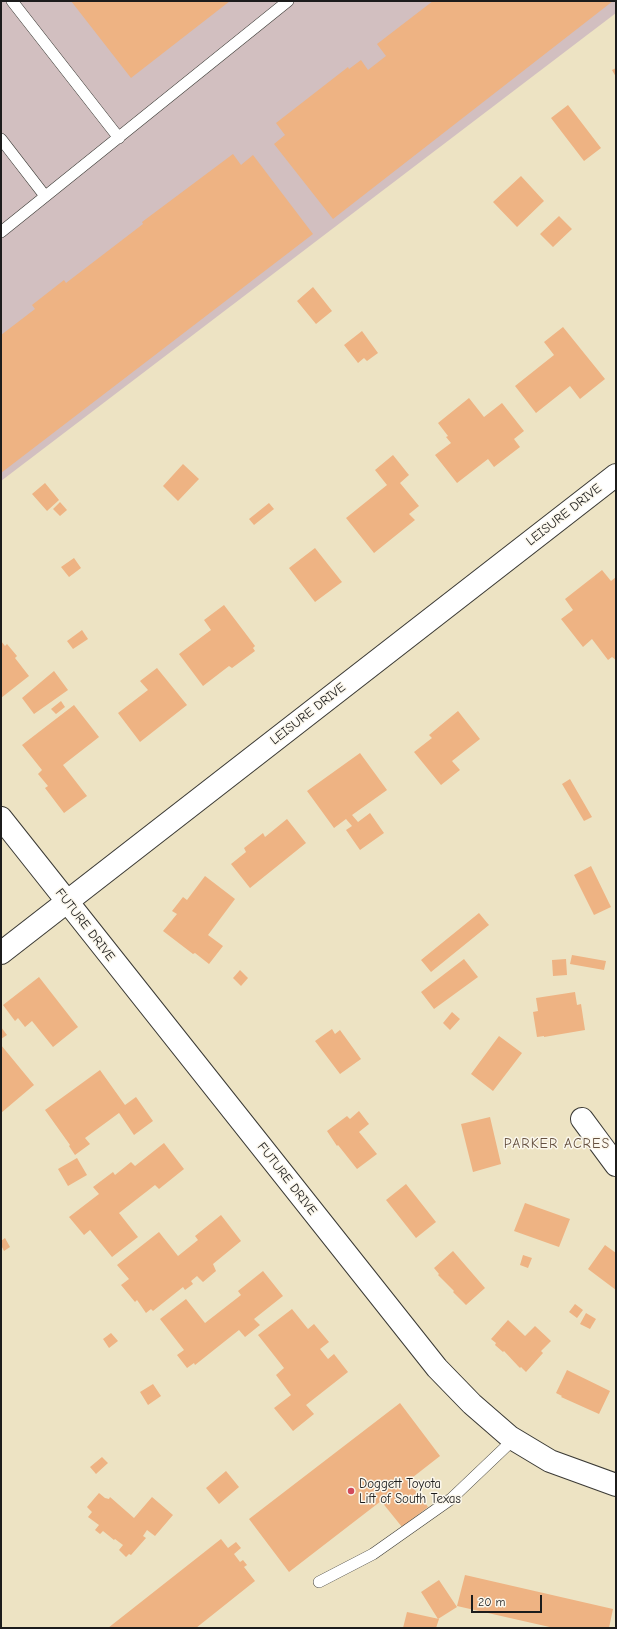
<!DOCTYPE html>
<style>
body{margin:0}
#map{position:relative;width:617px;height:1629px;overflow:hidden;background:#ede3c3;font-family:"Comic Neue",sans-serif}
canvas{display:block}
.frame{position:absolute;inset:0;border:2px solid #1c1c1c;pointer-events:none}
.scale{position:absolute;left:471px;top:1595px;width:71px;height:18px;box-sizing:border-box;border:2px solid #1c1c1c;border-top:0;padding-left:5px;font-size:12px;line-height:14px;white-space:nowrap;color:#1c1c1c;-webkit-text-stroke:3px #fbf7ec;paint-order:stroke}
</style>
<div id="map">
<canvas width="617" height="1629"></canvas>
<div class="frame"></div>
<div class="scale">20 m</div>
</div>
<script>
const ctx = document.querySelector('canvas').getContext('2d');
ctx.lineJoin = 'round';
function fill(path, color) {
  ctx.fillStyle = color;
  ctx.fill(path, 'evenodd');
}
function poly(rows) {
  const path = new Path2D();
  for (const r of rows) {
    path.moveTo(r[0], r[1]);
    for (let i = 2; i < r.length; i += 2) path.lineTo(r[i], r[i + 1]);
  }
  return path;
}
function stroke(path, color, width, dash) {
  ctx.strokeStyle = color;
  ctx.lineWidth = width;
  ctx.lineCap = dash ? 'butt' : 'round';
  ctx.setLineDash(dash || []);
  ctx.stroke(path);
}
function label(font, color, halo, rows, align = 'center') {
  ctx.font = font + ' "Comic Neue",sans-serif';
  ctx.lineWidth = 3;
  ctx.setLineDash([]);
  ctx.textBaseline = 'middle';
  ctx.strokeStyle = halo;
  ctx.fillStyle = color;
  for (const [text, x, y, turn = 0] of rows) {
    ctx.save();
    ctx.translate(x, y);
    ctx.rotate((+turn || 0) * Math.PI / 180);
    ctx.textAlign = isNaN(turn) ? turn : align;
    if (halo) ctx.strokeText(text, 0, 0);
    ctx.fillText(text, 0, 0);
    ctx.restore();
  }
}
fill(poly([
 [1,1,616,1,616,13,1,481]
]), '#d2bfc0');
fill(poly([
 [71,1,230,1,131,78],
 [433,1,613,1,333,219,274,144,285,135,276,123,348,67,349,69,361,60,368,70,386,56,377,44],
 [616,68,616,77,612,70],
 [568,105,601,148,584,161,551,118],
 [233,154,241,165,253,155,313,234,1,473,1,335,35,309,32,305,64,280,66,283,143,224,142,222],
 [521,176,544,201,517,227,493,202],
 [559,216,572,229,553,247,540,234],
 [313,287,332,311,316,324,297,301],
 [563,327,605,379,580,399,570,386,536,413,515,386,554,355,544,342],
 [362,331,378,353,367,361,364,358,358,363,344,345],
 [469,398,484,417,502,403,524,431,514,439,520,447,494,467,488,459,457,483,435,455,451,443,446,437,448,436,438,423],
 [393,455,409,475,400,483,419,506,409,514,415,520,374,553,346,518,387,485,375,470],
 [183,464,199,479,178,501,163,486],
 [45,483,59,500,47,511,32,494],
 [60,502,67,510,60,516,53,509],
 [269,503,274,509,254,525,249,519],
 [315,548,342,582,315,602,289,568],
 [74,558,81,568,69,577,61,567],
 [602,570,611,581,616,577,616,660,612,657,608,660,592,639,583,647,561,619,573,610,565,599],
 [224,605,255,646,253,648,255,651,232,668,229,666,203,686,179,654,211,630,204,620],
 [82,630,88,639,73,649,67,641],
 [1,641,5,646,7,644,17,656,15,658,29,676,1,698],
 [157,668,187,705,140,742,118,713,148,690,140,681],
 [54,671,68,690,34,714,22,698],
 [61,701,65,707,56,714,51,709],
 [74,705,99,737,63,765,87,796,64,813,45,788,48,786,38,774,42,770,22,745],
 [458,711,480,739,452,761,460,770,441,785,414,752,432,738,429,735],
 [360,753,387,790,352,815,358,822,370,813,384,833,360,850,346,830,352,826,346,819,334,828,307,791],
 [570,779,592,817,584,821,562,784],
 [287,819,306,843,250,888,231,864,246,852,244,848,263,833,265,837],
 [591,866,611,907,594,915,574,875],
 [205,876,235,899,208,935,223,946,209,964,195,953,193,954,163,931,177,914,172,911,183,897,187,900],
 [479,913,489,925,431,972,421,960],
 [572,955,606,961,604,970,570,964],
 [464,959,478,977,434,1009,421,992],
 [566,959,567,975,553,976,552,960],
 [240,970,248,978,241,986,233,978],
 [39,977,78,1027,53,1047,32,1021,25,1027,18,1018,15,1021,3,1005],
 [575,992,577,1005,581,1004,585,1030,544,1037,544,1036,537,1037,533,1012,538,1011,536,998],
 [452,1012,460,1019,450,1030,443,1023],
 [1,1027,7,1035,1,1039],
 [332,1029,335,1034,340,1030,361,1059,340,1074,315,1041],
 [499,1036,522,1053,493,1091,471,1074],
 [1,1045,34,1085,1,1113],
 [100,1070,125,1105,136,1097,153,1121,134,1135,119,1113,85,1138,90,1144,75,1155,69,1146,70,1145,45,1110],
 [359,1111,369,1124,359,1132,377,1154,357,1169,338,1145,337,1146,327,1131,347,1116,350,1119],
 [490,1117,501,1164,473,1172,461,1124],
 [164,1143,184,1169,159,1189,155,1185,119,1213,138,1237,112,1257,90,1230,84,1235,69,1217,99,1194,93,1187,113,1172,115,1175,131,1162,135,1166],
 [77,1158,87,1175,68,1186,58,1169],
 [406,1184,436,1222,416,1238,386,1200],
 [525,1203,570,1219,559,1247,514,1231],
 [221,1215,241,1241,213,1264,216,1271,203,1282,197,1276,191,1281,193,1284,185,1290,183,1287,153,1311,151,1309,146,1313,137,1300,135,1302,121,1285,129,1279,117,1265,159,1232,178,1256,198,1240,195,1236],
 [5,1238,10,1247,4,1251,1,1245,1,1241],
 [605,1245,616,1253,616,1290,588,1269],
 [453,1251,485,1288,466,1305,453,1292,454,1291,438,1275,439,1274,434,1268],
 [523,1255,532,1258,528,1268,520,1265],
 [263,1271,283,1296,254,1319,260,1325,245,1337,239,1330,195,1365,194,1363,187,1368,177,1355,184,1350,160,1319,186,1299,205,1323,241,1295,238,1291],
 [575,1304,583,1310,577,1318,569,1312],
 [292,1309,308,1329,314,1324,329,1342,320,1349,328,1359,334,1354,348,1372,306,1405,314,1414,293,1431,274,1408,291,1395,276,1375,284,1368,258,1335],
 [586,1313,596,1319,590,1329,580,1324],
 [508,1320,525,1336,535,1326,551,1341,541,1351,543,1353,526,1372,521,1367,520,1368,518,1366,504,1351,503,1352,495,1345,496,1343,491,1339],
 [111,1333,118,1341,109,1348,103,1339],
 [567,1370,610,1391,599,1414,561,1397,562,1396,556,1393],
 [153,1384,161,1396,148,1405,140,1392],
 [400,1403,440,1456,408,1481,428,1507,402,1527,381,1501,289,1572,249,1519],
 [102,1457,108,1463,96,1474,90,1467],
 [226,1471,239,1487,219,1504,206,1488],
 [99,1493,105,1498,109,1499,110,1497,134,1518,152,1497,173,1515,155,1536,147,1530,143,1536,146,1538,131,1555,129,1554,126,1557,119,1550,123,1545,115,1539,114,1540,103,1531,100,1534,95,1530,99,1525,88,1517,92,1512,87,1507],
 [221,1539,228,1548,236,1542,241,1548,234,1554,240,1562,243,1560,247,1565,244,1567,255,1581,196,1628,108,1628],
 [465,1575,613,1609,609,1628,554,1628,457,1606],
 [439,1580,457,1607,438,1619,421,1592],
 [407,1612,439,1619,436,1628,403,1628]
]), '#eeb383');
const service = poly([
 [12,1,119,138],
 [1,139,45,196],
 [1,232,288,1],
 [319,1582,373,1554,451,1499,514,1439]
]);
const minor = poly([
 [1,818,437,1368,472,1404,510,1437,550,1461,616,1485],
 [1,953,616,475],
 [582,1119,616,1165]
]);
stroke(service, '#3b3a35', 12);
stroke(minor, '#3b3a35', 24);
stroke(service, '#fff', 11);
stroke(minor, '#fff', 22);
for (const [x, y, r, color] of [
 [351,1491,4,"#d1495b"]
]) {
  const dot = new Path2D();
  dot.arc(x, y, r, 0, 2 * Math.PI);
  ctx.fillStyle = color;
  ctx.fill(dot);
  stroke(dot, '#fbf7ec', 1.5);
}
label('13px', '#1c1c1c', '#fbf7ec', [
 ["LEISURE DRIVE",564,515,-38],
 ["LEISURE DRIVE",308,714,-38],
 ["FUTURE DRIVE",85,925,52],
 ["FUTURE DRIVE",287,1179,52]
]);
label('13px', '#1c1c1c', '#fbf7ec', [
 ["Doggett Toyota",359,1484],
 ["Lift of South Texas",359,1499]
], 'left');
ctx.letterSpacing = '1px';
label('14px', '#665140', '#fbf7ec', [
 ["PARKER ACRES",557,1144]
]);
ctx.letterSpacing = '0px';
</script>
